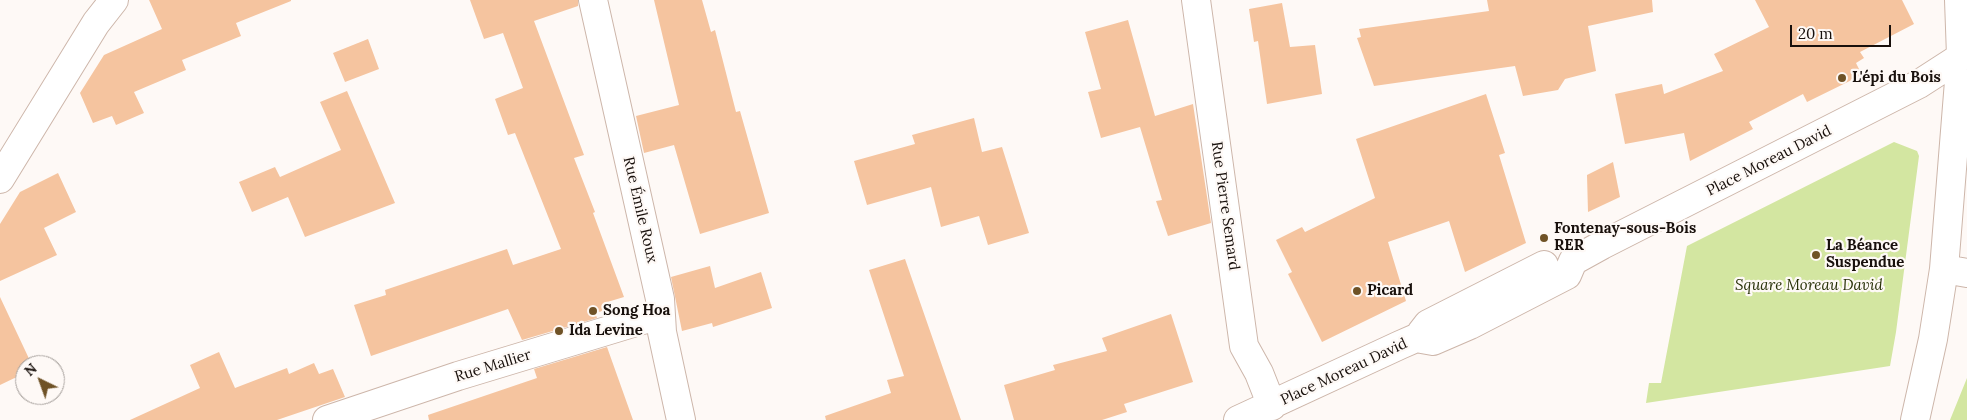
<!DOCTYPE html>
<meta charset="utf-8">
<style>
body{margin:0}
#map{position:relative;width:1967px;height:420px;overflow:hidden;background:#fef9f6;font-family:Lora,serif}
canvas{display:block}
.north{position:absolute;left:15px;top:355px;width:50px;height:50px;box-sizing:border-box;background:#fef9f6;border:1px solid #a29c98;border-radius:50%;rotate:318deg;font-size:14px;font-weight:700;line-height:20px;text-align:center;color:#18100c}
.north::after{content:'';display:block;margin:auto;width:18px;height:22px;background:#6f5226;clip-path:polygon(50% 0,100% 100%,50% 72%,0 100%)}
.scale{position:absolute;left:1790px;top:25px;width:101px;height:22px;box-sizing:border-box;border:2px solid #18100c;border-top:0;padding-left:6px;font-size:15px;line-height:18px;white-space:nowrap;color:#18100c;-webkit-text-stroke:4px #fef9f6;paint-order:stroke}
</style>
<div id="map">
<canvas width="1967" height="420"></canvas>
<div class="north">N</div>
<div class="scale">20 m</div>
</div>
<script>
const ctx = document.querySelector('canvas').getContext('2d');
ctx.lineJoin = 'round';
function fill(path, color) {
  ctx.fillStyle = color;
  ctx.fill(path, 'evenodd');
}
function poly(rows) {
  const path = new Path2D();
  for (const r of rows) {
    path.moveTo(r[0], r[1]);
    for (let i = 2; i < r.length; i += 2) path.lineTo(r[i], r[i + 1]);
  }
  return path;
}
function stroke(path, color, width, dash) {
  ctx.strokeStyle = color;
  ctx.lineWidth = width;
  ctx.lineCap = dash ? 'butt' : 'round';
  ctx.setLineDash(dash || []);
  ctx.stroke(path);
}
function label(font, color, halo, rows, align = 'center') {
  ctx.font = font + ' Lora,serif';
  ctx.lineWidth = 4.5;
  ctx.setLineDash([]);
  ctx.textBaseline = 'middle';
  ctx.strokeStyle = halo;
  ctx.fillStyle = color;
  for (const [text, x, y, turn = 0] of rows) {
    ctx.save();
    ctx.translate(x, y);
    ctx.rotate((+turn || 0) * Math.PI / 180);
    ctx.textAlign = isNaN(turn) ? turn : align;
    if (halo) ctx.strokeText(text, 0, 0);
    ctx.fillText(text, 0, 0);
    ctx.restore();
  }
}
fill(poly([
 [1894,142,1917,151,1919,156,1896,332,1890,366,1646,403,1649,383,1661,383,1687,246],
 [1967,378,1967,420,1950,420]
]), '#d3e6a1');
fill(poly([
 [149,0,291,0,291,1,236,23,241,36,182,60,186,70,134,92,144,113,116,125,112,116,93,123,80,93,104,55,162,29],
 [470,0,578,0,578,6,534,21,584,155,574,158,595,212,593,213,624,297,604,303,606,310,595,313,597,318,522,340,508,309,371,356,354,305,386,295,385,290,507,249,513,265,561,249,515,133,508,135,495,99,523,88,503,33,484,39],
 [654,0,702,0,711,32,715,30,736,112,740,111,769,213,700,234,674,145,644,153,636,116,679,105],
 [1487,0,1652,0,1653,12,1588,26,1596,71,1565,79,1558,90,1523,96,1515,66,1374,86,1357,38,1361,37,1359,29,1489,11],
 [1755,0,1902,0,1914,24,1860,52,1864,58,1856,63,1862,75,1807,102,1803,94,1749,122,1753,129,1690,161,1684,133,1625,144,1615,94,1662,84,1664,94,1723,71,1714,54,1769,27],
 [1282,3,1290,47,1315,45,1322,94,1267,104,1258,41,1254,42,1249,9],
 [1128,20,1155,116,1193,104,1211,223,1168,236,1156,201,1162,200,1140,127,1101,138,1088,92,1101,89,1085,32],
 [368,39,379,69,345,82,333,53],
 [347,91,395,203,305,237,288,197,252,212,239,182,275,167,280,177,341,150,320,102],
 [1486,94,1505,153,1499,155,1526,243,1465,272,1449,221,1388,242,1406,301,1322,342,1288,274,1292,272,1276,240,1302,227,1305,232,1375,198,1356,139],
 [974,118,982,152,1002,147,1029,233,988,245,979,216,941,227,931,187,867,205,854,161,915,144,912,135],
 [1613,162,1620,197,1588,212,1587,175],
 [58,173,76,212,44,228,57,255,0,281,0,224,20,192],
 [905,259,961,420,826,420,825,416,891,393,887,380,904,376,869,270],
 [710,266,715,288,761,272,772,308,713,327,712,323,682,331,671,277],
 [0,297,32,365,25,365,25,373,0,385],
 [1171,314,1193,382,1124,404,1127,412,1102,420,1014,420,1004,385,1055,370,1053,365,1107,351,1102,338],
 [607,347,633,420,429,420,428,415,537,378,534,369],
 [219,352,235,388,287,368,289,374,314,363,319,374,333,369,345,397,277,420,130,420,200,388,190,365]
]), '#f5c49f');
const minor = poly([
 [593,0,660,299,662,332,681,420],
 [1196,0,1244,346,1259,373,1272,406],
 [0,179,96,23,114,0],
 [1944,269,1967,273],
 [1421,333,1428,324,1544,265],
 [327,420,458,376,659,315],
 [1238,420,1400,345,1416,338,1433,341,1470,325,1567,275,1573,261,1602,245,1919,84,1967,53],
 [1915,420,1933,339,1944,269,1961,56,1959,0]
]);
stroke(minor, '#cdb6aa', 30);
stroke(minor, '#fff', 28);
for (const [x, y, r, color] of [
 [1842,78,5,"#6f5226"],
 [1544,238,5,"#6f5226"],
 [1816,255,5,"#6f5226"],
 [1357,291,5,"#6f5226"],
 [593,311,5,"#6f5226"],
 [559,331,5,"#6f5226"]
]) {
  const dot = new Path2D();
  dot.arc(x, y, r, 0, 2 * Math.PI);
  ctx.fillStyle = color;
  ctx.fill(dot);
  stroke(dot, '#fef9f6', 2);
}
label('bold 15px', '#18100c', '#fef9f6', [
 ["L'épi du Bois",1852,78],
 ["Fontenay-sous-Bois",1554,229],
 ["RER",1554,246],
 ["La Béance",1826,246],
 ["Suspendue",1826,263],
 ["Picard",1367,291],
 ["Song Hoa",603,311],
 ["Ida Levine",569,331]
], 'left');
label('15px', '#18100c', '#fef9f6', [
 ["Place Moreau David",1769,161,-27],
 ["Rue Pierre Semard",1225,206,82],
 ["Rue Émile Roux",640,210,77],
 ["Rue Mallier",493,366,-17],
 ["Place Moreau David",1344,372,-25]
]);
label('italic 15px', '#293209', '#fef9f6', [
 ["Square Moreau David",1809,286]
]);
</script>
